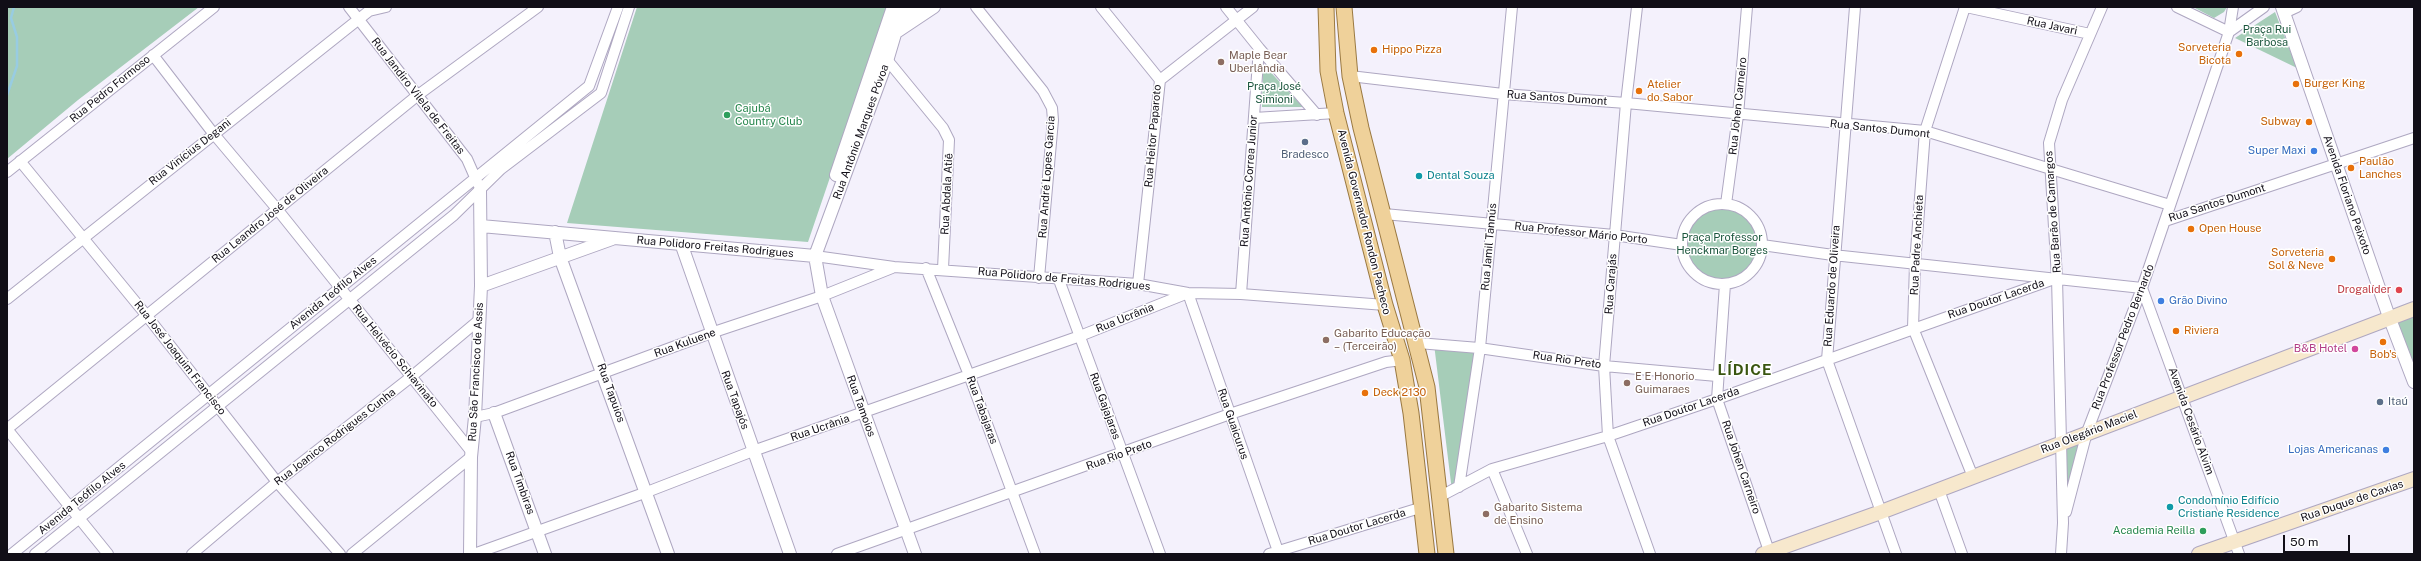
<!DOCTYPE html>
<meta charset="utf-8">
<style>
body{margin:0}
#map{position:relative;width:2421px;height:561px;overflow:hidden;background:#f4f1fc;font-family:"Public Sans",sans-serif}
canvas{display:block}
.frame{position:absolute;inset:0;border:8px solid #110e17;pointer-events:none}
.scale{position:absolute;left:2283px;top:535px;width:67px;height:18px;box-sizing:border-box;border:2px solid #110e17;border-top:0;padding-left:5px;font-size:12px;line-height:14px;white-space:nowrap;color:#110e17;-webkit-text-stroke:3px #fff;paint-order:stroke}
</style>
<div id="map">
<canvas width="2421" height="561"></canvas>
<div class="frame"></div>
<div class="scale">50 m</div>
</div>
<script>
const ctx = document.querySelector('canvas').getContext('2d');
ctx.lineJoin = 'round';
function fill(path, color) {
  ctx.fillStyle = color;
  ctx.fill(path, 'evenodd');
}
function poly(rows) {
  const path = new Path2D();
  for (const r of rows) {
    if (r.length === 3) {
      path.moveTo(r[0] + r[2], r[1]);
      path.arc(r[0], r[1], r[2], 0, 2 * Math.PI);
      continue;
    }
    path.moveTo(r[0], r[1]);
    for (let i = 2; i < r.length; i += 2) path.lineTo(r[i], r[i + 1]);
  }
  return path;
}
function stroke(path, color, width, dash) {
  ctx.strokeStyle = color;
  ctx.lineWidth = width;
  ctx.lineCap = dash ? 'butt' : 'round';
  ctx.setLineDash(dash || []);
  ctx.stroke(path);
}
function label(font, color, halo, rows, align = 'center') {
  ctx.font = font + ' "Public Sans",sans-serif';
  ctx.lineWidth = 3;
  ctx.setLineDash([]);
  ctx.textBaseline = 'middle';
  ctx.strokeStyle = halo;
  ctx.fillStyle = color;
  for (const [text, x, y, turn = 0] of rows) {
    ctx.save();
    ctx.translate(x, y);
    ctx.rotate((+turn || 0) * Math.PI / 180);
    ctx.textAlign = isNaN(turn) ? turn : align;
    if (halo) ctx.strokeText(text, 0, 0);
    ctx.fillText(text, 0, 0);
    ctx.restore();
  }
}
fill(poly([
 [7,7,199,7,78,100,7,159],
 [637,7,888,7,808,242,567,223],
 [2193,7,2227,7,2224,12,2214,18],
 [2275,12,2297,68,2235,38],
 [1263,64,1303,107,1262,107],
 [1722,244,39],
 [2414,305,2414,382,2388,314],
 [1434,344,1479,348,1459,487,1452,491],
 [2087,432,2063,523,2061,442]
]), '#a6cdb8');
stroke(poly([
 [7,95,17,66,17,37,11,18,14,7]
]), '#98cce2', 2.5);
const minor = poly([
 [349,7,467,159,478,184],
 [976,7,1043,91,1052,108,1053,120,1039,278],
 [1101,7,1160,80,1138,284],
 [1226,7,1259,48,1241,294],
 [1637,7,1626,103,1604,366,1608,436,1650,554],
 [1855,7,1827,360,1896,554],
 [1965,7,1925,131,1915,264,1913,328,1973,477],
 [1966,7,2090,34],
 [2177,7,2229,32],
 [369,11,386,7],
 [2284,13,2297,7],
 [2229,32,2264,7],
 [1259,48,1317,115],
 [153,55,213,133,277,209,471,451],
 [884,56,943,128,949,140,943,269],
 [1350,76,1503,94,1626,103,1925,131,2170,205],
 [1160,80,1253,7],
 [1254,118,1336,113],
 [20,161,147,316,277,482,340,554],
 [7,172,214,7],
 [1726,204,1738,115,1747,7],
 [1722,244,40],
 [1384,214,1614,235,1682,245],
 [2165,221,2414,138],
 [1762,245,1833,255,2142,288,2239,554],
 [815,256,894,267,1138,284,1188,293,1241,294,1385,305],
 [926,268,969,375,1035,554],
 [1059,280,1160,554],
 [1725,284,1717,399,1770,554],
 [7,299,374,7],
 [1418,343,1479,348,1604,366,1717,376],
 [475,417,494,413,711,333,822,296,892,268],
 [7,429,418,95,538,7],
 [7,429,108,554],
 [1492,469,1527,554],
 [1459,487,1480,348,1512,7],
 [1939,490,1962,554],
 [1439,497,1492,469,1608,436,1717,399,2054,279],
 [2066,512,2087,432,2142,288,2229,32,2233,7],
 [12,554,589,86,618,7],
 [35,554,454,215,501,169,601,93,629,7],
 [192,554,277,482,411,377,479,320],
 [352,554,471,457],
 [474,554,647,492,753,451,1080,336,1188,293,1279,554],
 [837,554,1230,414,1386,362,1402,360],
 [1269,554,1423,507],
 [2061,554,2063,523,2057,278,2049,143,2062,100,2102,7]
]);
const tertiary = poly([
 [903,7,887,61,815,256,822,296,915,554],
 [2282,7,2388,314,2414,382],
 [901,21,918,7],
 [892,35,934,7],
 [836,175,893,7],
 [481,226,815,256],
 [555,232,560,257,668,554],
 [682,246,790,554],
 [481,286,612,239],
 [494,413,545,554],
 [470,554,471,457,475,417,481,286,480,190]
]);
const secondary = poly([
 [1763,554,1881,512,2414,309],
 [2199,554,2414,479]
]);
const primary = poly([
 [1326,7,1328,71,1336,113,1385,305,1402,360,1411,413,1427,554],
 [1344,7,1350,76,1361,128,1427,387,1446,554]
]);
stroke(minor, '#aea7c1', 12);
stroke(tertiary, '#aea7c1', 14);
stroke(secondary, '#aea7c1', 16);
stroke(primary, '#9a7941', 17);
stroke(minor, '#fff', 10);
stroke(tertiary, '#fff', 12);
stroke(secondary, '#f7e8cd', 14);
stroke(primary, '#efd19a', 15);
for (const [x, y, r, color] of [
 [1374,50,4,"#e8710a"],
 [2239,54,4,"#e8710a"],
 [1221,62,4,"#8d6e63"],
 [2296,84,4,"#e8710a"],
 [1639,91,4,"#e8710a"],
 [727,115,4,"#2e9e5b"],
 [2309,122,4,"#e8710a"],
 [1305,142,4,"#5c6f8a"],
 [2314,151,4,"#3f7fe0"],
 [2351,168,4,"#e8710a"],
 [1419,176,4,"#0f9aa8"],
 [2191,229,4,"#e8710a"],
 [2332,259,4,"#e8710a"],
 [2399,290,4,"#e0444e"],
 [2161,301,4,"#3f7fe0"],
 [2176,331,4,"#e8710a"],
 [1326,340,4,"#8d6e63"],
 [2383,342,4,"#e8710a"],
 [2355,349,4,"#d1479c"],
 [1627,383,4,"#8d6e63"],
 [1365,393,4,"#e8710a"],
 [2380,402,4,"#5c6f8a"],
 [2386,450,4,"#3f7fe0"],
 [2170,507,4,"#0f9aa8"],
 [1486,514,4,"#8d6e63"],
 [2203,531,4,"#2e9e5b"]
]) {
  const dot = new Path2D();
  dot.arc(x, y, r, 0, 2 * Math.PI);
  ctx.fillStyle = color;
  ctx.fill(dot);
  stroke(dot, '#fff', 1.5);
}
label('11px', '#110e17', '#fff', [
 ["Rua Javari",2052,26,12],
 ["Rua Pedro Formoso",110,89,-39],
 ["Rua Jandiro Vilela de Freitas",418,96,52],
 ["Rua Santos Dumont",1557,98,4],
 ["Rua Johen Carneiro",1738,106,-84],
 ["Rua Santos Dumont",1880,129,6],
 ["Rua Antônio Marques Póvoa",861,132,-70],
 ["Rua Heitor Paparoto",1153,136,-85],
 ["Rua Vinícius Degani",190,152,-38],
 ["Rua André Lopes Garcia",1047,177,-86],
 ["Rua Antônio Correa Junior",1249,181,-86],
 ["Rua Abdala Atiê",947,194,-87],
 ["Avenida Floriano Peixoto",2347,195,71],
 ["Rua Santos Dumont",2217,203,-18],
 ["Rua Barão de Camargos",2053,212,-94],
 ["Rua Leandro José de Oliveira",270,215,-39],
 ["Avenida Governador Rondon Pacheco",1364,222,76],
 ["Rua Professor Mário Porto",1581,233,6],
 ["Rua Padre Anchieta",1917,245,-87],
 ["Rua Polidoro Freitas Rodrigues",715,247,5],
 ["Rua Jamil Tannús",1489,247,-85],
 ["Rua Polidoro de Freitas Rodrigues",1064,279,5],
 ["Rua Carajás",1611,284,-86],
 ["Rua Eduardo de Oliveira",1832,286,-86],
 ["Avenida Teófilo Alves",333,293,-39],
 ["Rua Doutor Lacerda",1996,299,-19],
 ["Rua Ucrânia",1125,318,-22],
 ["Rua Professor Pedro Bernardo",2123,337,-69],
 ["Rua Kuluene",685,343,-20],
 ["Rua Helvécio Schiavinato",395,356,51],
 ["Rua José Joaquim Francisco",180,358,52],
 ["Rua Rio Preto",1567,360,8],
 ["Rua São Francisco de Assis",476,372,-87],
 ["Rua Tapuios",611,393,70],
 ["Rua Tapajós",735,400,70],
 ["Rua Tamoios",861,406,70],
 ["Rua Gajajaras",1105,406,70],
 ["Rua Doutor Lacerda",1691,407,-19],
 ["Rua Tabajaras",982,410,70],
 ["Avenida Cesário Alvim",2191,421,70],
 ["Rua Guaicurus",1233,424,71],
 ["Rua Ucrânia",820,428,-19],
 ["Rua Olegário Maciel",2089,432,-21],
 ["Rua Joanico Rodrigues Cunha",335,437,-38],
 ["Rua Rio Preto",1119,455,-20],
 ["Rua Johen Carneiro",1741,467,71],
 ["Rua Timbiras",520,483,70],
 ["Avenida Teófilo Alves",82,498,-39],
 ["Rua Duque de Caxias",2352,501,-19],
 ["Rua Doutor Lacerda",1357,527,-17]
]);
label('11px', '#1a553c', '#fff', [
 ["Praça Rui",2267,30],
 ["Barbosa",2267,43],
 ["Praça José",1274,87],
 ["Simioni",1274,100],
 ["Praça Professor",1722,238],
 ["Henckmar Borges",1722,251]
]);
label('11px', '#c56008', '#fff', [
 ["Sorveteria",2231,48,"right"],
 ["Bicota",2231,61,"right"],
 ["Hippo Pizza",1382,50],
 ["Burger King",2304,84],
 ["Atelier",1647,85],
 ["do Sabor",1647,98],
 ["Subway",2301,122,"right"],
 ["Paulão",2359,162],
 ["Lanches",2359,175],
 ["Open House",2199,229],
 ["Sorveteria",2324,253,"right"],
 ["Sol & Neve",2324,266,"right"],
 ["Riviera",2184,331],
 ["Bob's",2383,355,"center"],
 ["Deck 2130",1373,393]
], 'left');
label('11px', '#785e54', '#fff', [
 ["Maple Bear",1229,56],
 ["Uberlândia",1229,69],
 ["Gabarito Educação",1334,334],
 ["– (Terceirão)",1334,347],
 ["E E Honorio",1635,377],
 ["Guimaraes",1635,390],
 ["Gabarito Sistema",1494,508],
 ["de Ensino",1494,521]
], 'left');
label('11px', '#27864d', '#fff', [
 ["Cajubá",735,109],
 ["Country Club",735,122],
 ["Academia Reilla",2195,531,"right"]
], 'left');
label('11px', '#366cbe', '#fff', [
 ["Super Maxi",2306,151],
 ["Grão Divino",2169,301,"left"],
 ["Lojas Americanas",2378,450]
], 'right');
label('11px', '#4e5e75', '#fff', [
 ["Bradesco",1305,155],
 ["Itaú",2388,402,"left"]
]);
label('11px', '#0d838f', '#fff', [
 ["Dental Souza",1427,176],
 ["Condomínio Edifício",2178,501],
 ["Cristiane Residence",2178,514]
], 'left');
label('11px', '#be3a42', '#fff', [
 ["Drogalíder",2391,290]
], 'right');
label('11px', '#b23c85', '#fff', [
 ["B&B Hotel",2347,349]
], 'right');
ctx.letterSpacing = '1px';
label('bold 15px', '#395510', '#fff', [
 ["LÍDICE",1745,370]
]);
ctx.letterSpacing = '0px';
</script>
